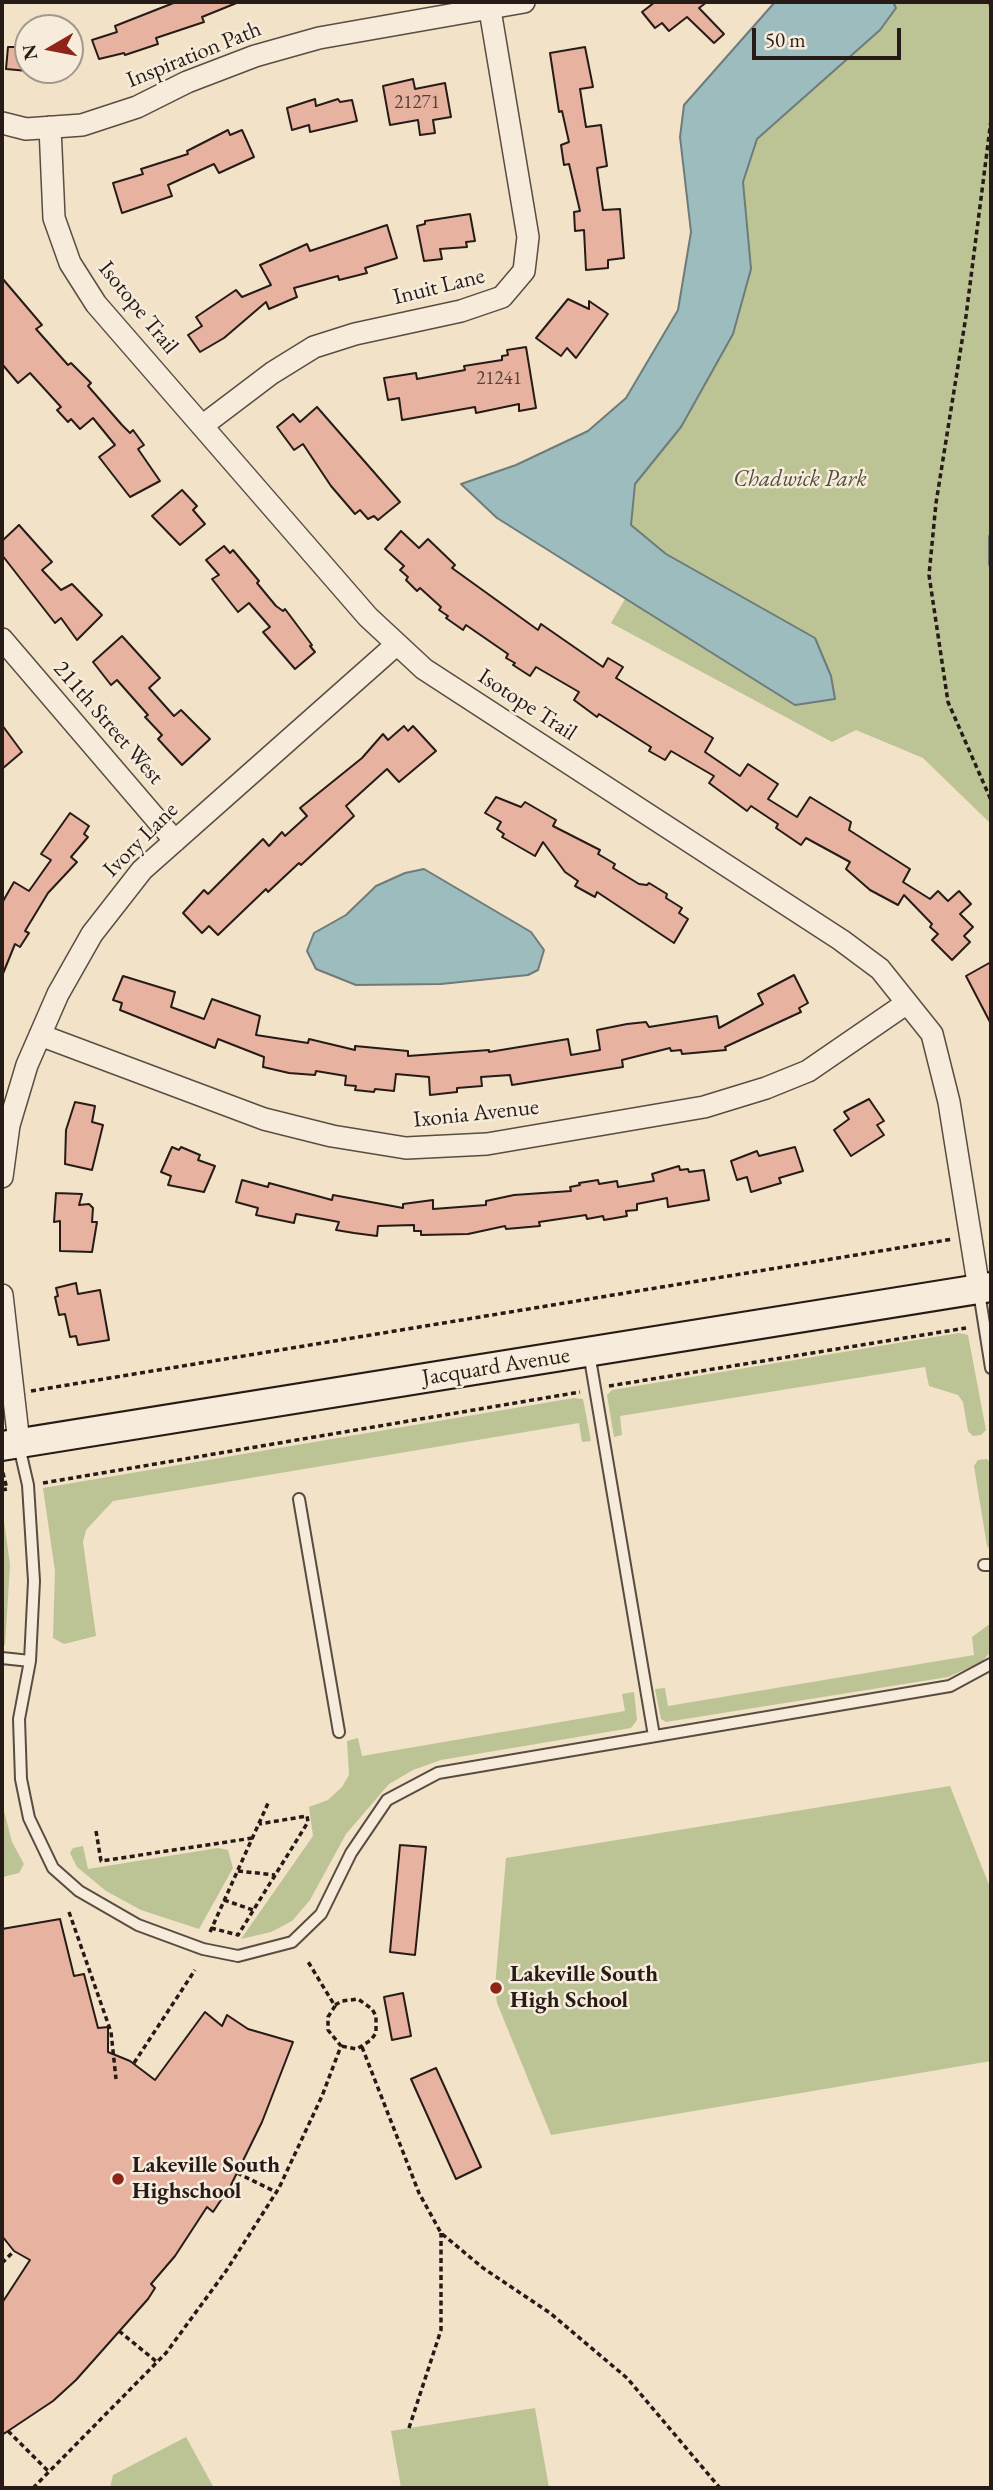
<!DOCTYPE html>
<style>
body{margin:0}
#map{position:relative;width:993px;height:2490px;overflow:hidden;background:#f2e2c8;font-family:"EB Garamond",serif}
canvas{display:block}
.frame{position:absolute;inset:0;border:4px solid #261b16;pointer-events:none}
.north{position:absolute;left:14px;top:14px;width:70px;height:70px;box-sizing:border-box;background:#f7ecdb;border:2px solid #a3988c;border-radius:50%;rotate:260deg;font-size:19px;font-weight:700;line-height:28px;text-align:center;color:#261b16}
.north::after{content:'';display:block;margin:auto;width:24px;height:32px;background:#8f2418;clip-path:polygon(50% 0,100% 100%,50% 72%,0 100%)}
.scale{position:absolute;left:752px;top:28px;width:149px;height:32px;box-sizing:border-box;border:4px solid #261b16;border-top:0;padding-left:9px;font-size:21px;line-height:24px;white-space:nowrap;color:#261b16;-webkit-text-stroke:5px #f7ecdb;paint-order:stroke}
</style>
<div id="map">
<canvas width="993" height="2490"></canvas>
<div class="frame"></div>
<div class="north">N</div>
<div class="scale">50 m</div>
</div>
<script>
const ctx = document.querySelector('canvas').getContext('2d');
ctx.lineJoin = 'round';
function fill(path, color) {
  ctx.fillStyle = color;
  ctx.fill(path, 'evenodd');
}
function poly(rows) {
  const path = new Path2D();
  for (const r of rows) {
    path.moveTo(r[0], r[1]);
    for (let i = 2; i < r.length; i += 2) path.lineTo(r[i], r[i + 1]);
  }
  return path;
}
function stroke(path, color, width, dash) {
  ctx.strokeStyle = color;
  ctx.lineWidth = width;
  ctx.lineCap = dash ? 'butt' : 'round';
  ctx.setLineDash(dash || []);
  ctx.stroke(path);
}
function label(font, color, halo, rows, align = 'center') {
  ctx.font = font + ' "EB Garamond",serif';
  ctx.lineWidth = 5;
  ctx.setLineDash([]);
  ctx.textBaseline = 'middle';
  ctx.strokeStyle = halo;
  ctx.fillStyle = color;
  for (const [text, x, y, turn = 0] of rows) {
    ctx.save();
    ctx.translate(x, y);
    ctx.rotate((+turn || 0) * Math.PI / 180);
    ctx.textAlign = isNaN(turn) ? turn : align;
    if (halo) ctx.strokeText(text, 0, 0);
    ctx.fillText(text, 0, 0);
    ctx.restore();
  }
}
fill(poly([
 [775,2,991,2,991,824,923,758,856,730,832,742,611,623,625,599,497,518,461,484,516,465,588,431,626,398,678,310,691,232,680,137,684,105],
 [959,1333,968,1335,986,1430,981,1435,973,1436,968,1431,963,1402,958,1395,929,1386,925,1367,620,1416,622,1435,614,1437,607,1395,612,1390],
 [574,1398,583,1399,591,1441,582,1442,579,1423,113,1501,86,1530,83,1542,96,1636,64,1644,53,1638,55,1571,43,1488],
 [987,1459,991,1463,991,1550,987,1546,974,1466,978,1460],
 [2,1506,10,1565,5,1645,2,1644],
 [991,1623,991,1651,982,1662,948,1677,666,1722,661,1719,655,1689,665,1688,668,1706,974,1655,972,1637],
 [634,1692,637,1720,631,1728,441,1760,413,1770,389,1784,346,1834,310,1900,292,1921,271,1932,241,1939,313,1836,309,1807,328,1800,342,1787,349,1775,347,1741,358,1738,362,1756,625,1711,622,1694],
 [950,1786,991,1890,991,2061,551,2135,497,2003,495,1987,506,1858],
 [2,1803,12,1842,24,1864,19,1873,3,1877],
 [83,1846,88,1869,218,1848,228,1850,233,1868,199,1929,141,1910,106,1891,77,1867,70,1853,73,1848],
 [535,2408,549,2488,401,2488,391,2431],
 [186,2437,214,2488,110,2488,113,2475]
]), '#bcc395');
const water = poly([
 [775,2,893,2,896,8,880,30,757,139,743,182,751,269,733,334,681,427,635,484,631,525,666,554,815,638,831,676,835,699,795,705,497,518,461,484,516,465,588,431,626,398,678,310,691,232,680,137,684,105,775,2],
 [424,869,531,932,544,950,538,970,528,975,441,984,356,985,316,969,307,951,314,933,346,915,376,886,405,873,424,869]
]);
fill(water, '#9dbcbd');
stroke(water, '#6d7c7a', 2);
stroke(poly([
 [991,537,991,564]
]), '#6d7c7a', 6);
const building = poly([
 [176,2,239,2,202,17,204,22,156,38,158,44,125,55,124,53,99,59,92,40,117,32,115,26,176,2],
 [655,2,707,2,699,8,724,34,714,43,687,17,669,31,662,23,655,28,642,12,655,2],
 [8,47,28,47,28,71,6,69,8,47],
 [585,47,593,87,580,89,586,127,601,125,607,166,597,168,603,210,620,209,624,258,608,260,608,268,586,270,584,230,575,231,574,212,580,211,569,164,564,165,561,145,569,142,562,111,559,112,550,53,585,47],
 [413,79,415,89,445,83,451,117,433,120,435,133,420,135,418,120,390,125,383,86,413,79],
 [315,99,316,106,338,99,340,102,352,100,357,121,310,132,309,125,292,130,287,108,315,99],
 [228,130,230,135,242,130,254,157,219,173,214,164,168,185,172,196,122,213,113,183,143,174,141,169,188,154,187,151,228,130],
 [470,214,475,241,466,242,467,247,440,249,442,259,424,261,417,226,425,224,425,221,470,214],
 [387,225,397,258,365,268,367,273,339,280,338,276,294,288,297,297,269,309,266,302,224,338,200,352,188,335,202,326,196,317,236,290,242,297,271,285,260,265,307,244,310,251,387,225],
 [2,278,42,325,36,329,68,365,71,363,91,383,88,386,122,425,130,433,133,430,144,445,138,449,160,481,130,497,99,457,115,445,93,418,80,429,71,419,68,422,57,410,61,407,30,373,18,383,2,364,2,278],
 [568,299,589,309,589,301,608,314,576,358,567,348,561,356,536,338,568,299],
 [526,347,536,408,519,411,519,404,476,413,475,407,402,420,399,398,388,400,384,378,416,373,417,379,465,370,464,366,502,360,502,356,508,355,507,350,526,347],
 [317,407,400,502,378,520,374,516,368,519,360,510,355,514,331,486,303,444,294,450,277,427,293,414,300,422,317,407],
 [182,490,197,506,193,510,205,524,180,545,152,516,182,490],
 [19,525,52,562,42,570,61,590,72,584,102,615,77,640,61,618,55,623,2,555,2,541,19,525],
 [401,531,419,548,428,539,455,565,452,568,538,630,541,624,603,667,608,658,623,667,616,678,713,738,705,752,740,776,748,764,778,784,768,799,797,817,810,797,851,822,849,830,910,869,903,882,930,899,938,891,948,901,959,891,971,904,960,914,973,927,964,936,970,942,952,960,932,940,938,934,930,927,932,924,904,895,898,905,870,890,846,869,850,862,806,838,801,845,776,828,778,824,751,806,747,811,709,783,714,776,671,751,665,760,649,751,651,747,599,714,597,717,574,700,579,692,536,667,530,676,513,665,515,663,506,658,508,654,466,625,463,630,446,618,448,616,439,610,441,607,420,588,417,591,406,580,408,577,400,570,404,566,385,549,401,531],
 [224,546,230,553,233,550,259,581,257,583,276,606,283,611,285,609,312,645,310,646,315,652,295,669,263,632,270,627,249,603,238,612,212,579,219,575,206,560,224,546],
 [122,636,160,678,149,688,174,716,181,710,210,739,182,765,158,739,162,735,145,717,148,715,117,680,111,685,93,662,122,636],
 [2,725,22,752,2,769,2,725],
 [404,726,408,731,413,726,436,751,399,782,387,769,346,806,354,816,301,865,299,863,268,892,266,889,218,935,209,926,202,933,183,913,204,890,208,894,263,839,269,846,282,832,285,836,307,816,300,808,362,758,383,734,388,740,404,726],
 [496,797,521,807,525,802,556,820,553,826,600,850,598,854,615,864,613,868,639,884,647,885,649,883,667,894,666,898,682,908,679,913,688,919,674,943,597,892,595,897,575,886,578,881,565,872,543,842,535,856,502,837,504,834,497,829,501,822,485,813,496,797],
 [70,813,89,826,84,834,88,837,71,857,77,862,48,893,25,931,29,933,20,947,15,944,2,976,2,903,14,882,29,891,51,860,41,854,70,813],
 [991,962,991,1024,966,976,991,962],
 [794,975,808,1003,799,1008,801,1012,725,1047,726,1050,682,1054,681,1050,671,1051,670,1048,622,1060,623,1067,512,1085,510,1075,481,1077,482,1086,457,1088,457,1092,430,1095,429,1077,396,1074,394,1091,375,1089,374,1092,355,1090,356,1086,345,1085,346,1076,316,1071,315,1075,289,1073,263,1067,264,1057,218,1039,215,1048,120,1010,122,1003,113,1000,123,976,175,992,171,1007,204,1019,212,999,260,1016,256,1035,308,1043,309,1039,355,1050,355,1046,408,1051,408,1056,489,1050,489,1052,568,1039,571,1055,600,1050,597,1030,627,1024,646,1022,649,1027,717,1016,719,1028,763,1004,758,994,794,975],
 [869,1099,884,1121,877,1125,884,1135,851,1156,834,1130,849,1119,844,1112,869,1099],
 [75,1102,95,1106,92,1122,103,1125,92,1170,65,1164,66,1130,75,1102],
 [172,1147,179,1150,181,1147,200,1155,198,1160,215,1166,204,1192,168,1185,171,1176,161,1172,172,1147],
 [795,1147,803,1171,779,1178,781,1183,751,1192,747,1177,737,1180,731,1161,757,1151,759,1156,795,1147],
 [679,1166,680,1170,688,1169,689,1172,704,1170,709,1200,668,1207,667,1198,637,1204,637,1210,626,1211,627,1216,604,1220,603,1216,587,1219,586,1215,539,1222,540,1226,506,1229,505,1226,468,1234,421,1235,421,1231,414,1231,414,1225,378,1226,377,1236,354,1233,336,1230,339,1222,296,1214,294,1223,256,1215,258,1208,236,1202,242,1180,268,1187,269,1183,332,1200,333,1195,403,1208,403,1204,433,1200,433,1209,486,1205,486,1201,514,1195,571,1191,570,1187,580,1185,579,1183,598,1180,599,1184,617,1181,618,1187,654,1181,652,1174,679,1166],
 [56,1193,82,1194,79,1205,89,1204,93,1208,92,1222,97,1222,92,1252,60,1251,60,1221,54,1222,56,1193],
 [76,1283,78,1294,100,1290,109,1340,78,1345,76,1336,70,1337,65,1314,59,1315,55,1297,58,1296,56,1288,76,1283],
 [400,1845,426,1847,415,1955,390,1952,400,1845],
 [60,1919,74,1976,84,1974,98,2028,108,2027,108,2052,130,2061,155,2080,205,2012,222,2026,227,2015,248,2029,293,2042,262,2122,231,2185,213,2212,207,2207,175,2256,151,2284,155,2288,148,2299,76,2380,53,2401,2,2435,2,2303,30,2260,14,2251,2,2236,2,1929,60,1919],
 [403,1993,411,2036,392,2040,384,1997,403,1993],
 [436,2068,481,2167,456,2179,411,2079,436,2068]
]);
fill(building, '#e7b2a0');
stroke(building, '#261b16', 2);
const lane = poly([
 [979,1292,991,1368],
 [589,1353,654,1736],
 [19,1446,28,1485,34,1581,30,1661,19,1719,21,1779,29,1818,53,1868,79,1891,138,1925,203,1949,238,1956,292,1942,321,1914,351,1853,387,1800,438,1773,950,1686,991,1664],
 [299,1499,339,1732],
 [984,1565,991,1565],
 [2,1658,30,1661]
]);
const street = poly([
 [2,123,26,129,82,125,137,107,187,82,255,56,319,38,524,2],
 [50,127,54,218,70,263,96,304,368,617,424,669,841,940,880,969,932,1034,949,1102,979,1289],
 [202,426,272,373,314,347,355,334,461,311,502,297,524,271,528,237,490,10],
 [2,639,175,841],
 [40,1035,264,1119,332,1136,406,1148,487,1144,704,1107,766,1088,808,1071,907,1003],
 [2,1177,9,1125,27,1065,58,994,92,934,142,870,397,644],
 [2,1295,19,1443]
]);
const secondary = poly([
 [2,1446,991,1287]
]);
stroke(lane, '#594d42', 14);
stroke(street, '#594d42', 24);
stroke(secondary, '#261b16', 32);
stroke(poly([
 [990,2,991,8],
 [991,120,966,316,936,503,929,575,948,702,991,800],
 [609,1386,966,1328],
 [31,1391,953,1239],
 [43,1483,580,1392],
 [2,1490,7,1489,2,1469],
 [96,1831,101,1861,253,1838],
 [238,1871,275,1875],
 [224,1900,253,1910],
 [69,1912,111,2032,116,2079],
 [211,1928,238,1935,308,1822,307,1816,259,1824],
 [210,1932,269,1801],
 [335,2005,342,2001,358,1999,372,2009,376,2016,376,2033,371,2040,357,2049,341,2046],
 [362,2047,419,2193,441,2233,483,2268,550,2313,627,2378,720,2488],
 [134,2063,195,1970],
 [237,2173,276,2192],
 [2,2263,14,2251],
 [119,2331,157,2362],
 [409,2428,441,2330,441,2233],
 [8,2431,49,2472],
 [33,2488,166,2353,226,2271,279,2188,322,2096,341,2046,328,2030,328,2017,335,2006,307,1960]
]), '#261b16', 3.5, [5, 3.5]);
stroke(lane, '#f7ecdb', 10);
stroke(street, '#f7ecdb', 21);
stroke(secondary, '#f7ecdb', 28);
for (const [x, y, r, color] of [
 [496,1988,7,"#8f2418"],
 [118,2179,7,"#8f2418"]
]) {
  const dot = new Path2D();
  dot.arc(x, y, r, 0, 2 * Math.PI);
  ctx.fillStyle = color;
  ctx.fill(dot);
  stroke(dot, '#f7ecdb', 2.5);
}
label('19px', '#564138', null, [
 ["21271",417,103],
 ["21241",499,379]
]);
label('23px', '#261b16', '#f7ecdb', [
 ["Inspiration Path",194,55,-22],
 ["Inuit Lane",439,287,-14],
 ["Isotope Trail",138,308,51],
 ["Isotope Trail",527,705,33],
 ["211th Street West",108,723,49],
 ["Ivory Lane",141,840,-45],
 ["Ixonia Avenue",476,1114,-6],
 ["Jacquard Avenue",496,1367,-9]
]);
label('italic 23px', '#534d3c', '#f7ecdb', [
 ["Chadwick Park",800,480]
]);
label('bold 23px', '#261b16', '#f7ecdb', [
 ["Lakeville South",510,1975],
 ["High School",510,2001],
 ["Lakeville South",132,2166],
 ["Highschool",132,2192]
], 'left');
</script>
